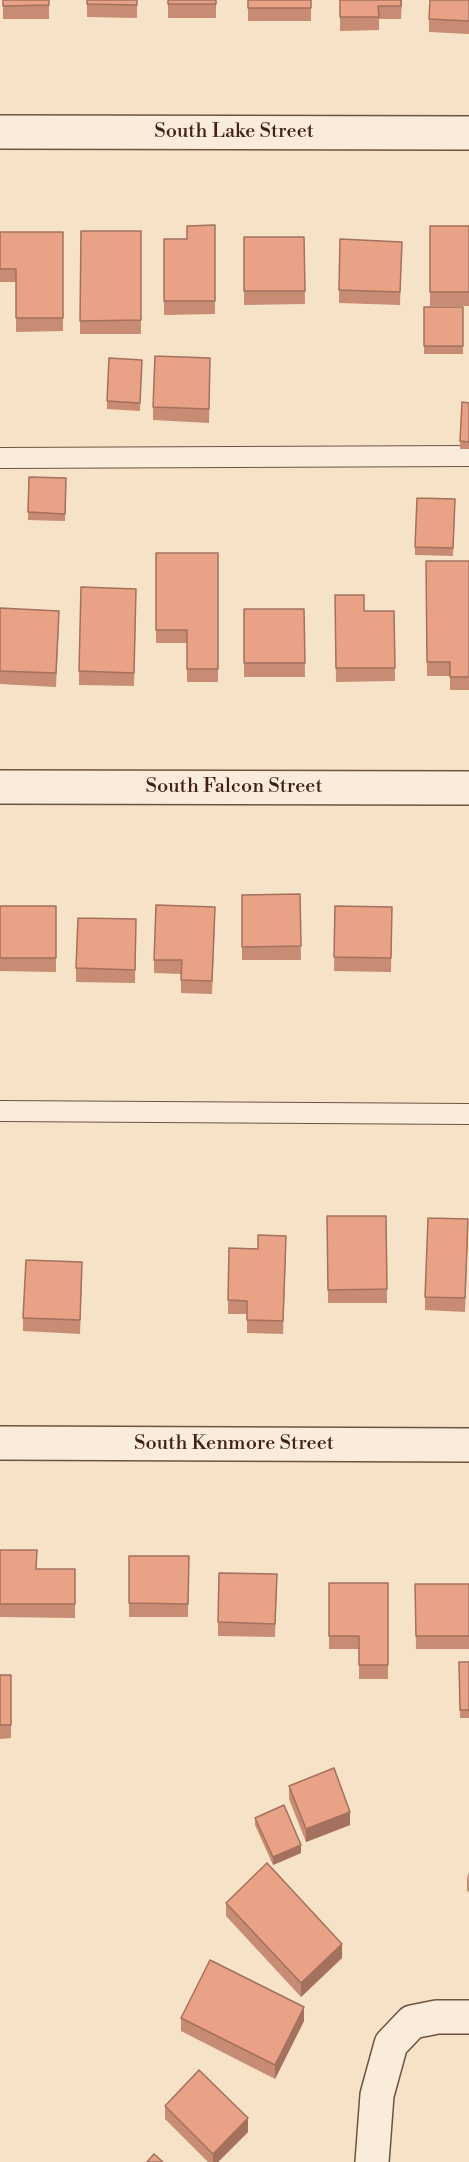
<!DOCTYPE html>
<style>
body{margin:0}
canvas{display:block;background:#f6e2c7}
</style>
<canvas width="469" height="2162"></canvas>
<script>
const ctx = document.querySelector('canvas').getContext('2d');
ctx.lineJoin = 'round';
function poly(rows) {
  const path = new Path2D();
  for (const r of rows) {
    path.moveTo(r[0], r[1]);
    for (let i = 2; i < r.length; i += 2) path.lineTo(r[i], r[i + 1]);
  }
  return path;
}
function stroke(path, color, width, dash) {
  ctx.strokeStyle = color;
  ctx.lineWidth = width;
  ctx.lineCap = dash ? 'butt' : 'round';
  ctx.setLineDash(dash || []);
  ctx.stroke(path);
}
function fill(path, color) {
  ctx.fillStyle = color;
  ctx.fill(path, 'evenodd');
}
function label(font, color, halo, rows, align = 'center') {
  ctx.font = font + ' "Libre Bodoni",serif';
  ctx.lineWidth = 6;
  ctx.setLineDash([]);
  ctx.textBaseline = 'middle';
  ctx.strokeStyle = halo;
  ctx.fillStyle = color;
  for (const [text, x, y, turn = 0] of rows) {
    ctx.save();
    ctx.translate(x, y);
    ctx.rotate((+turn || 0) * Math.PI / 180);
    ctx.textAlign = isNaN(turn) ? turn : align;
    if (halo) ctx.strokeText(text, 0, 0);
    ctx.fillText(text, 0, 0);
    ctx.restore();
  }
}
const service = poly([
 [0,458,469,456],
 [0,1111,469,1114]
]);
const minor = poly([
 [0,132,469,133],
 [0,1443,469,1445],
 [372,2162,377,2095,391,2044,412,2022,437,2017,469,2017]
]);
const tertiary = poly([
 [0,787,469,788]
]);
stroke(service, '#6f5242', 22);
stroke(minor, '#6f5242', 36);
stroke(tertiary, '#6f5242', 36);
stroke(service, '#f9ecdb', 20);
stroke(minor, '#f9ecdb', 33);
stroke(tertiary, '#f9ecdb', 33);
fill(poly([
 [3,0,49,0,49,19,3,19],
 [87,0,137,0,137,18,87,17],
 [168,0,216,0,216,18,168,18],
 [248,0,311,0,311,21,248,21],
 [340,0,402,0,401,19,379,19,379,30,340,31],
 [469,0,469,34,429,32,429,19],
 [215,225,215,314,164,315,164,239,187,239],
 [430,226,469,226,469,306,430,306],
 [81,231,141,231,141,334,80,334],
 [0,232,63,232,63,331,16,332,16,282,0,282],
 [244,237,304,237,305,304,244,305],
 [402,242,400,305,339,303,339,290],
 [424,307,463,307,463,354,424,354],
 [210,358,209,423,153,420,153,407],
 [142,360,140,411,107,409,107,401],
 [469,403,469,449,460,449,460,441],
 [29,477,66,478,65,521,28,520],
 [455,507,453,556,415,555,415,547],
 [156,553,218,553,218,682,187,682,187,643,156,643],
 [426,561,469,561,469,690,450,690,450,676,427,676],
 [335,595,364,611,394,611,395,681,336,682],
 [136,602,134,686,79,685,79,671],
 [0,608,59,624,56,687,0,684],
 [244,609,304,609,305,677,244,677],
 [300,894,301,960,242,960,242,895],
 [0,906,56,906,56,972,0,971],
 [335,906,392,907,391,972,334,971],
 [215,920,212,994,181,993,181,974,154,973,154,960],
 [136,933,135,983,76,982,76,968],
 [327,1216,386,1216,387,1303,328,1303],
 [468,1232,465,1312,425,1310,425,1297],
 [258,1249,286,1249,283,1334,247,1333,247,1314,228,1314,228,1300],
 [82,1276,80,1334,23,1331,23,1318],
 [0,1550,37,1569,75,1569,75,1618,0,1617],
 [129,1556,189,1556,188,1617,129,1617],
 [277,1574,275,1637,218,1636,218,1622],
 [329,1583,388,1583,388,1679,359,1679,359,1649,329,1649],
 [415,1584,469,1584,469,1649,416,1649],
 [459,1662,469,1662,469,1718,460,1718],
 [0,1675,11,1675,11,1738,0,1739],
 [289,1786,350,1825,306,1842,289,1799],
 [255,1818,301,1853,273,1865,255,1825],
 [469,1872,469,1892,467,1891,467,1878],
 [226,1903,342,1958,301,1997,226,1916],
 [181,2018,304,2021,275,2079,181,2031],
 [165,2106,248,2132,218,2162,208,2162,165,2119]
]), '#c88b73');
fill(poly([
 [350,1812,350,1825,306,1842,306,1829],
 [301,1845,301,1853,273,1865,273,1857],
 [342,1944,342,1958,301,1997,301,1983],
 [304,2007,304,2021,275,2079,275,2065],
 [248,2118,248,2132,218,2162,213,2162,213,2154]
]), '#a3715e');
const building = poly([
 [3,0,49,0,49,5,3,6,3,0],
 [87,0,137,0,137,5,87,4,87,0],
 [168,0,216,0,216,4,168,4,168,0],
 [248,0,311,0,311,8,248,8,248,0],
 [340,0,401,0,401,6,378,6,379,17,340,17,340,0],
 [430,0,469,0,469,21,429,19,430,0],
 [215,225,215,301,164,301,164,239,187,239,187,226,215,225],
 [430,226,469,226,469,292,430,292,430,226],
 [81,231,141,231,141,320,80,321,81,231],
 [0,232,63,232,63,318,16,318,16,269,0,269,0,232],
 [244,237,304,237,305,291,244,291,244,237],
 [340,239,402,242,400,292,339,290,340,239],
 [424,307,463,307,463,346,424,346,424,307],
 [155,356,210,358,209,409,153,407,155,356],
 [109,358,142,360,140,403,107,401,109,358],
 [462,402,469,403,469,442,460,441,462,402],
 [29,477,66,478,65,514,28,512,29,477],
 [417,498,455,499,453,548,415,547,417,498],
 [156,553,218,553,218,669,187,669,187,630,156,630,156,553],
 [426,561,469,561,469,677,450,677,450,662,427,662,426,561],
 [81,587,136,589,134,673,79,671,81,587],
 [335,595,364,595,364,611,394,611,395,668,336,668,335,595],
 [0,608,59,611,56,673,0,671,0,608],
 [244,609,304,609,305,663,244,663,244,609],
 [300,894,301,946,242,947,242,895,300,894],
 [156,905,215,907,212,981,181,980,182,960,154,960,156,905],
 [0,906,56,906,56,958,0,958,0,906],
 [335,906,392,907,391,958,334,957,335,906],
 [78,918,136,919,135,970,76,968,78,918],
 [327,1216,386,1216,387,1289,328,1290,327,1216],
 [428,1218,468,1219,465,1298,425,1297,428,1218],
 [258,1235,286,1236,283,1321,247,1320,247,1301,228,1300,229,1248,258,1249,258,1235],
 [26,1260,82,1262,80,1320,23,1318,26,1260],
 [0,1550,37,1550,36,1569,75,1569,75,1604,0,1604,0,1550],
 [129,1556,189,1556,188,1604,129,1603,129,1556],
 [219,1573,277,1574,275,1624,218,1622,219,1573],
 [329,1583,388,1583,388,1665,359,1665,359,1636,329,1636,329,1583],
 [415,1584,469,1584,469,1636,416,1636,415,1584],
 [459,1662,469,1662,469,1710,460,1710,459,1662],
 [0,1675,11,1675,11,1725,0,1725,0,1675],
 [334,1768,350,1812,306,1829,289,1786,334,1768],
 [284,1805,301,1845,273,1857,255,1818,284,1805],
 [267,1863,342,1944,301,1983,226,1903,267,1863],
 [210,1960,304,2007,275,2065,181,2018,210,1960],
 [199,2070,248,2118,213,2154,165,2106,199,2070],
 [154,2154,163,2162,147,2162,154,2154]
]);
fill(building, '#e9a286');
stroke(building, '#a3715e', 1.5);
label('20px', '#422215', '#f9ecdb', [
 ["South Lake Street",234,132],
 ["South Falcon Street",234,787],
 ["South Kenmore Street",234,1444]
]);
</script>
